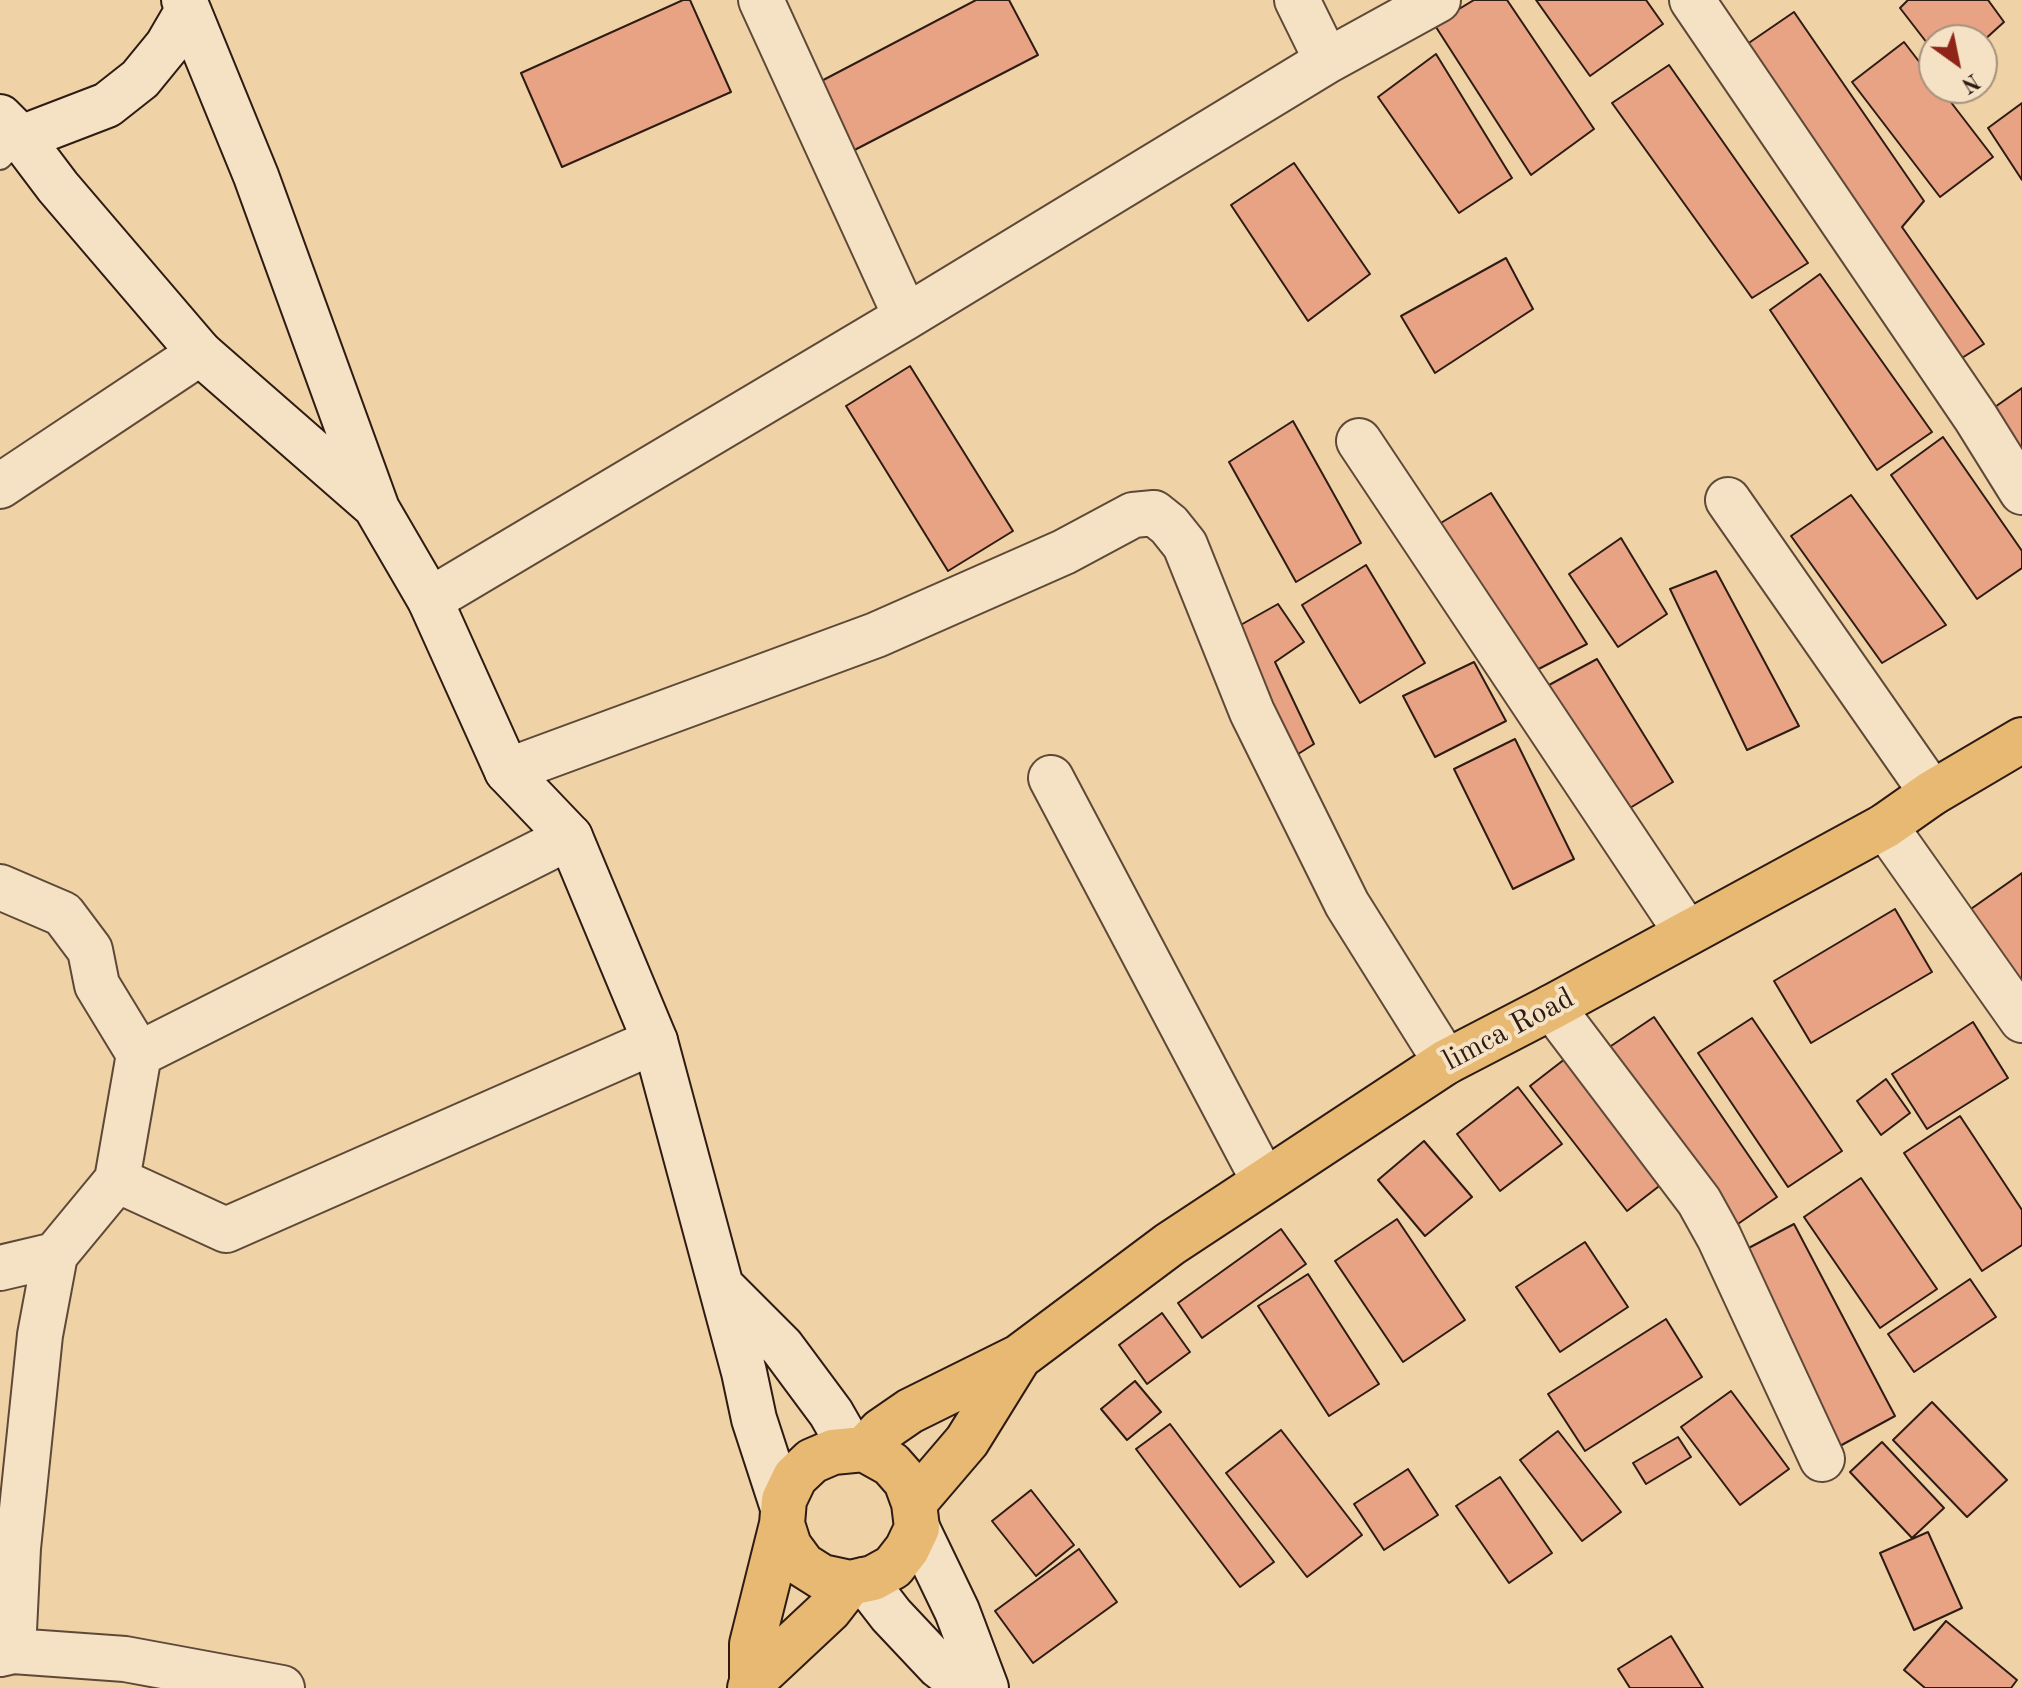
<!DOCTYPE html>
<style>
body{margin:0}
#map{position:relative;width:2022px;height:1688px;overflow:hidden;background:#efd2a5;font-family:"Old Standard TT",serif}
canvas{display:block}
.north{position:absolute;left:1918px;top:24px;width:80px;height:80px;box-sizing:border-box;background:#f5e2c4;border:2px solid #a5927e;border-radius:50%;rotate:147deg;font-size:22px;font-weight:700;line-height:32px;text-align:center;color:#2e1b14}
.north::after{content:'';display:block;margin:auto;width:28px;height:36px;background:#8f2418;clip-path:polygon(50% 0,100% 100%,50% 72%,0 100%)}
</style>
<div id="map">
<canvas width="2022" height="1688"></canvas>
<div class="north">N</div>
</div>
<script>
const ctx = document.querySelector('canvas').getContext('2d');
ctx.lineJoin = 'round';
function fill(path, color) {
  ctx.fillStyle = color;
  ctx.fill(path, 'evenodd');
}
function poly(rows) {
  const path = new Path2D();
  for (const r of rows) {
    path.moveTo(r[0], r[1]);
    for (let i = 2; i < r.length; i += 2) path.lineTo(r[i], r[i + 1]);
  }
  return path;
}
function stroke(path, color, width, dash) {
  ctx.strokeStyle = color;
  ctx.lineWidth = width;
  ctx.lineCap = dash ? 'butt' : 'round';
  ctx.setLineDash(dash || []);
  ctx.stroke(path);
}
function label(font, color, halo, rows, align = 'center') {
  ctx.font = font + ' "Old Standard TT",serif';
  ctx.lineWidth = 8;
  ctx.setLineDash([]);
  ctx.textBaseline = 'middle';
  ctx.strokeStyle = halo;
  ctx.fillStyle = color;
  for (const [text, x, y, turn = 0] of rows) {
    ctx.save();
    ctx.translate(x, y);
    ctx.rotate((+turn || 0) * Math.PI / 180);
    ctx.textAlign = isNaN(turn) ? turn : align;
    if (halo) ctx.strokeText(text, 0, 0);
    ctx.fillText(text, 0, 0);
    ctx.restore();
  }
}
const building = poly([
 [683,0,690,0,731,92,562,167,521,73,683,0],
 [976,0,1009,0,1038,55,843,156,808,88,976,0],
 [1474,0,1507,0,1594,129,1531,175,1434,24,1474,0],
 [1536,0,1646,0,1663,24,1590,76,1536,0],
 [1908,0,1988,0,2004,22,1982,42,1982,40,1934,40,1934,52,1900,8,1908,0],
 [1794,12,1924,201,1902,227,1984,344,1954,363,1740,49,1794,12],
 [1904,42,1934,81,1934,88,1940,88,1993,157,1940,197,1852,82,1904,42],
 [1436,54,1512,178,1459,213,1378,97,1436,54],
 [1669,65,1808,263,1752,298,1612,103,1669,65],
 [2022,103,2022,180,1988,128,2022,103],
 [1294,163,1370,274,1308,321,1231,205,1294,163],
 [1506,258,1533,309,1435,373,1401,316,1506,258],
 [1820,274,1932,432,1877,470,1770,310,1820,274],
 [910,366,1013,531,948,571,846,406,910,366],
 [2022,388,2022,453,1992,409,2022,388],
 [1293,421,1361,543,1296,582,1229,462,1293,421],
 [1943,437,2022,551,2022,568,1977,599,1891,475,1943,437],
 [1491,493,1587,644,1529,674,1434,527,1491,493],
 [1851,495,1946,625,1882,663,1791,536,1851,495],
 [1621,538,1667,614,1618,647,1569,574,1621,538],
 [1366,565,1425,663,1360,703,1302,605,1366,565],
 [1716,571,1799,726,1747,750,1670,589,1716,571],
 [1278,604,1304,642,1275,662,1314,744,1279,766,1221,636,1278,604],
 [1597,659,1673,782,1620,814,1538,691,1597,659],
 [1474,662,1506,721,1435,757,1403,696,1474,662],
 [1515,739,1574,859,1513,889,1454,769,1515,739],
 [2022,873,2022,988,1968,911,2022,873],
 [1895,909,1932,972,1811,1043,1774,981,1895,909],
 [1654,1017,1777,1197,1732,1228,1608,1048,1654,1017],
 [1752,1018,1842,1151,1788,1187,1698,1053,1752,1018],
 [1973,1022,2008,1078,1927,1129,1892,1074,1973,1022],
 [1570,1055,1667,1180,1627,1211,1530,1086,1570,1055],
 [1886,1079,1910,1113,1881,1135,1857,1101,1886,1079],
 [1518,1087,1562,1144,1500,1191,1457,1134,1518,1087],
 [1960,1116,2022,1210,2022,1245,1982,1271,1904,1153,1960,1116],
 [1424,1141,1472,1197,1425,1236,1378,1180,1424,1141],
 [1861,1178,1937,1289,1880,1328,1804,1217,1861,1178],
 [1397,1219,1465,1320,1403,1362,1335,1261,1397,1219],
 [1794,1224,1895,1416,1827,1453,1726,1260,1794,1224],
 [1281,1229,1306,1264,1202,1338,1178,1303,1281,1229],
 [1585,1242,1628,1307,1560,1352,1516,1287,1585,1242],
 [1308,1274,1379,1384,1329,1416,1258,1306,1308,1274],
 [1970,1279,1996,1317,1914,1372,1888,1334,1970,1279],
 [1162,1313,1190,1352,1147,1384,1119,1345,1162,1313],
 [1666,1319,1702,1377,1585,1451,1548,1394,1666,1319],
 [1135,1381,1161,1412,1127,1440,1101,1409,1135,1381],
 [1731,1391,1789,1469,1740,1505,1681,1427,1731,1391],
 [1932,1402,2007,1480,1967,1517,1893,1440,1932,1402],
 [1170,1424,1274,1562,1240,1587,1136,1449,1170,1424],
 [1281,1430,1362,1535,1307,1577,1226,1473,1281,1430],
 [1558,1431,1621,1512,1582,1541,1520,1460,1558,1431],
 [1678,1437,1691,1457,1646,1484,1633,1463,1678,1437],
 [1882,1442,1944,1508,1912,1538,1850,1472,1882,1442],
 [1408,1469,1438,1515,1384,1550,1354,1504,1408,1469],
 [1500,1477,1552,1553,1509,1583,1456,1506,1500,1477],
 [1031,1490,1074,1545,1036,1576,992,1521,1031,1490],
 [1928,1532,1962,1608,1914,1630,1880,1553,1928,1532],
 [1079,1549,1117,1602,1033,1663,995,1611,1079,1549],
 [1946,1621,2017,1680,2011,1688,1925,1688,1904,1670,1946,1621],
 [1671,1636,1703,1688,1630,1688,1618,1669,1671,1636]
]);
fill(building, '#e7a383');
stroke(building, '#2e1b14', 2);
const service = poly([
 [0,158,21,138]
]);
const minor = poly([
 [761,0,906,317],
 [1297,0,1327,61],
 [1692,0,1976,418,2022,492],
 [1359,441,1687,933],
 [0,486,200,353],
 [1728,500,1932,793],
 [430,600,906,317,1327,61,1438,0],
 [507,771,876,635,1064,552,1133,515,1154,513,1169,525,1185,545,1252,712,1347,904,1446,1062],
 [1051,778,1264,1181],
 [1885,826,2022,1020],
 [0,887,63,914,90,950,97,985,139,1054,117,1180,55,1255,40,1335,18,1548,13,1651],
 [1552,1007,1699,1201,1719,1237,1822,1459],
 [139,1054,570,837],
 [117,1180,226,1230,655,1041],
 [0,1268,55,1255],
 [0,1654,13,1651,125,1659,282,1688]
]);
const secondary = poly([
 [184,0,256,176,377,509,430,600,507,771,570,837,655,1041,744,1372,754,1419,783,1508],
 [0,117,21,138,58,187,200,353,375,506],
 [21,138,107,105,140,79,167,46,188,10],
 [723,1288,782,1347,831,1413,851,1448],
 [917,1528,957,1611,986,1688],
 [864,1580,891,1615,939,1666,968,1688]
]);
const primary = poly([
 [864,1449,881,1431,910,1411,1019,1357,1170,1244,1446,1062,1552,1007,1885,826,1932,793,2022,740],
 [914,1503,967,1441,1019,1357],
 [752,1682,829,1610,850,1583,873,1578,893,1567,907,1549,917,1528,914,1503,906,1481,891,1464,864,1449,833,1452,812,1461,795,1477,784,1500,782,1524,789,1546,803,1565,822,1577,850,1583],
 [750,1688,752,1682,752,1644,782,1524]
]);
stroke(service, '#5e4938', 26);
stroke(minor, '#5e4938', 48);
stroke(secondary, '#2e1b14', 48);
stroke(primary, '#2e1b14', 48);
stroke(service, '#f5e2c4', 22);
stroke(minor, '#f5e2c4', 44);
stroke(secondary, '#f5e2c4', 44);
stroke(primary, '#e8b972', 44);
label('30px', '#2e1b14', '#f5e2c4', [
 ["limca Road",1509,1030,-28]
]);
</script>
